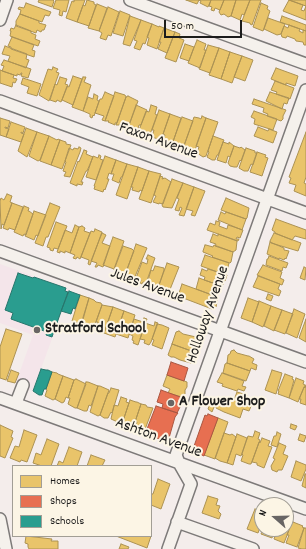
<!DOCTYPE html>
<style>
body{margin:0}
#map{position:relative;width:306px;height:549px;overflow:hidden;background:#f4edeb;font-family:Dekko,sans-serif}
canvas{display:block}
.legend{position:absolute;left:12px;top:465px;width:140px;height:72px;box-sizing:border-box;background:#fcf5e5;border:1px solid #a29e95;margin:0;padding:5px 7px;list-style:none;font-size:12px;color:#1c1c1c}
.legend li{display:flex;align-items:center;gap:8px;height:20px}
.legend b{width:20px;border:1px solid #a29e95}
.north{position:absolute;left:254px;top:497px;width:40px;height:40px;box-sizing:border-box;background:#fcf5e5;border:1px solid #a29e95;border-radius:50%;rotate:290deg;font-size:11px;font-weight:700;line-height:16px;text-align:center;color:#1c1c1c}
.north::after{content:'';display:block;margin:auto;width:14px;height:18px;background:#686564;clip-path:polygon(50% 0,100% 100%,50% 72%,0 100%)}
.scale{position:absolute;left:164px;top:20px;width:78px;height:18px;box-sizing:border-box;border:2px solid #1c1c1c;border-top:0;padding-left:5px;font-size:12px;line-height:14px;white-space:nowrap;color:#1c1c1c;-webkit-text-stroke:3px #fcf5e5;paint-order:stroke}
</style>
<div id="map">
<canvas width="306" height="549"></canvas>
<ul class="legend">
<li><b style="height:11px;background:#e9c46a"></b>Homes</li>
<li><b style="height:11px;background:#e76f51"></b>Shops</li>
<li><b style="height:11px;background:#2a9d8f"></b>Schools</li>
</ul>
<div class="north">N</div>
<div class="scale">50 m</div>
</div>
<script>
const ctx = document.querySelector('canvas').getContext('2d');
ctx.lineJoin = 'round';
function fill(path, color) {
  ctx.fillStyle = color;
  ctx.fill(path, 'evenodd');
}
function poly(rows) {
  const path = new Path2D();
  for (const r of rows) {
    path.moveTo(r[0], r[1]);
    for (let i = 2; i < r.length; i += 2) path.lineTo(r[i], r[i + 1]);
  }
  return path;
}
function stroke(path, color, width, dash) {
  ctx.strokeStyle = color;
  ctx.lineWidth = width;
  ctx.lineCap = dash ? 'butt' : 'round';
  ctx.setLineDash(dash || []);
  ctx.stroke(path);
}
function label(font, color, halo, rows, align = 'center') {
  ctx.font = font + ' Dekko,sans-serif';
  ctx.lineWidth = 4;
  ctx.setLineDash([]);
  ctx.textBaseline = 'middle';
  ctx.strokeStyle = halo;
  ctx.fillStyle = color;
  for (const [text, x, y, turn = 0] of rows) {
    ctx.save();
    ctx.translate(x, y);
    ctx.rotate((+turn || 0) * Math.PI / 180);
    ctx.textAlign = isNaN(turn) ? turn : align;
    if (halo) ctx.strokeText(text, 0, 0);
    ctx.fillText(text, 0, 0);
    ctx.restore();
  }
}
fill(poly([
 [0,264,70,289,33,391,15,385,33,335,0,323]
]), '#f4e5ea');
const homes = poly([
 [39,0,53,0,54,1,52,7,38,2,39,0],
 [56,0,69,0,66,12,63,11,62,16,59,15,60,10,53,8,56,0],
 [74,0,85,0,77,22,66,18,72,1,74,2,74,0],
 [87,0,94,2,94,4,96,5,89,26,77,22,83,5,85,6,87,0],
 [186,0,199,0,197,4,186,0],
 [199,0,211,0,208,7,200,3,201,1,199,0],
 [211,0,224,0,220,10,215,8,214,11,211,10,212,7,209,6,211,0],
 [224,0,236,0,231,16,228,17,224,14,221,15,219,12,224,0],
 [236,0,250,0,244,15,242,14,240,20,231,16,236,0],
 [250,0,261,0,252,25,250,24,250,23,242,21,250,0],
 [289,0,306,0,306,6,303,5,289,0],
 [289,0,303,5,301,10,304,11,306,6,306,20,283,11,289,0],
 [26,3,51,12,49,16,45,15,42,22,20,14,21,10,18,9,19,7,24,8,26,3],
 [261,3,268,6,267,9,270,11,263,31,253,27,261,3],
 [97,4,107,8,99,31,88,28,97,4],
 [108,7,119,12,111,36,108,35,106,40,100,38,102,33,99,31,108,7],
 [120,11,130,15,123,36,113,33,120,11],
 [20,14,39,21,39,23,46,25,44,30,42,30,41,32,37,30,36,33,16,26,16,21,20,14],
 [130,16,141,20,130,46,123,44,130,16],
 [282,16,306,25,306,31,280,22,282,16],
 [268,18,285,24,281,34,277,35,264,29,268,18],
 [141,20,152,24,145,44,143,43,140,50,134,48,137,41,134,40,141,20],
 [152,24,159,27,159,26,164,28,157,49,147,45,149,38,147,37,152,24],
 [16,25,31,31,31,33,36,35,35,39,40,41,38,46,10,36,11,31,10,31,11,28,14,29,16,25],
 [289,25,300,29,299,31,303,33,303,30,306,31,306,45,304,45,303,42,296,41,295,39,287,36,286,38,282,37,281,34,284,26,288,28,289,25],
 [164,28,175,32,167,53,158,49,161,42,159,42,164,28],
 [175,32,180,34,179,38,184,40,176,62,165,58,175,32],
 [12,37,34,45,32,50,35,51,34,57,11,49,11,47,8,46,12,37],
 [197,40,206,44,204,50,206,50,200,68,188,63,197,40],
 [185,44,194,47,189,61,180,58,185,44],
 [208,45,219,48,210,73,199,69,208,45],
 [5,46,27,54,26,59,29,60,26,68,8,61,10,56,2,54,5,46],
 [219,48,230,52,221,79,209,75,219,48],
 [230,52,242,56,232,83,221,79,230,52],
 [242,56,253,60,245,81,234,77,242,56],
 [4,60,31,69,28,78,21,76,22,73,21,73,20,75,17,74,17,76,2,71,4,66,1,65,4,60],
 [53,67,58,69,56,72,59,73,49,101,39,95,48,69,52,70,53,67],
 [276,68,298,76,295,86,286,83,286,85,271,79,276,68],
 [0,70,14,75,13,78,17,79,15,83,13,82,12,87,0,83,0,70],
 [73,76,82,79,73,105,62,100,67,86,69,87,73,76],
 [60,77,67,79,65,84,68,85,61,102,57,100,56,102,50,100,55,84,57,85,60,77],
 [83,77,86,77,84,82,91,85,83,111,72,107,83,77],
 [23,78,41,84,37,96,27,93,29,87,21,84,23,78],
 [275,81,294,88,290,99,276,94,277,92,271,90,275,81],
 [105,92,114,96,105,121,102,120,104,116,95,113,100,99,102,99,105,92],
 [115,92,125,95,126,97,117,123,115,123,115,125,108,122,109,121,105,121,115,92],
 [270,92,289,98,287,104,284,103,282,109,266,101,270,92],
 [94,94,98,96,97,100,99,101,94,116,93,115,92,118,90,117,90,114,83,111,88,97,93,99,94,94],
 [128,96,138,101,128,128,124,128,120,125,116,125,126,97,128,96],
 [254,99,286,110,283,116,283,119,281,121,267,116,268,114,263,112,264,108,252,104,254,99],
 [136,105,147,110,141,125,139,125,137,132,128,128,136,105],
 [151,105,157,107,155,114,157,115,149,137,138,133,146,111,149,112,151,105],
 [159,110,170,114,161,140,152,137,154,130,152,130,159,110],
 [254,111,277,119,273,130,254,124,255,119,251,117,254,111],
 [170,114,181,118,172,145,164,142,165,141,163,140,165,135,163,134,170,114],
 [202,116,206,118,194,153,187,151,183,149,194,117,199,118,201,119,202,116],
 [182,117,193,121,183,148,172,144,182,117],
 [0,118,10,121,8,128,5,127,5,128,9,129,6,137,0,135,0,118],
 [206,118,218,122,206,156,203,157,197,153,199,147,196,146,206,118],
 [11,122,25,127,23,133,21,132,21,133,24,134,21,142,6,137,11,122],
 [258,127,268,131,269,129,277,132,273,143,254,136,258,127],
 [26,128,37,132,27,157,18,151,26,128],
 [37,132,49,136,40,160,38,161,29,156,37,132],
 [306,132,306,177,304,183,306,184,306,196,294,191,296,185,289,183,291,178,289,177,306,132],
 [49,136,57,140,58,139,60,140,51,165,40,161,49,136],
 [213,136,224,140,218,155,217,155,215,160,212,160,207,157,209,152,208,151,213,136],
 [60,140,66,142,66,144,71,145,62,169,51,165,60,140],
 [223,142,229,144,229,142,234,146,230,157,228,156,226,163,217,160,223,142],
 [234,146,240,148,241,147,245,150,241,161,240,160,237,167,234,167,230,166,228,163,234,146],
 [79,147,81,148,80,152,70,177,64,176,66,172,63,171,66,162,65,161,69,148,73,150,74,148,78,149,79,147],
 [246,148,255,151,255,153,257,153,253,165,251,164,248,171,244,171,239,168,246,148],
 [84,150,87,151,86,154,93,157,87,171,86,171,81,182,83,182,82,185,77,184,77,186,70,183,78,161,79,162,84,150],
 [257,152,266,155,265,157,268,158,262,176,250,172,257,152],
 [99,155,101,156,100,159,103,160,96,180,86,177,93,156,98,158,99,155],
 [105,156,116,160,111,174,109,173,107,179,109,179,105,190,104,189,103,192,94,189,95,186,94,186,105,156],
 [116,160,127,164,122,177,121,177,119,183,112,180,114,174,111,174,116,160],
 [127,164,138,167,127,199,116,195,127,164],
 [138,167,149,171,142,191,140,190,139,192,132,190,133,187,131,187,138,167],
 [149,171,161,174,151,203,139,199,149,171],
 [160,176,163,177,162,179,165,178,171,182,163,204,159,203,159,204,153,202,156,196,154,195,160,176],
 [172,179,183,183,172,208,163,207,162,205,172,179],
 [183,183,194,187,184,216,179,215,182,208,180,207,179,211,175,210,179,199,177,198,183,183],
 [194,187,205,191,195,216,191,215,193,211,186,209,194,187],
 [7,194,12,196,10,202,12,203,4,225,2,224,1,229,0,201,1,198,4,200,7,194],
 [226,198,249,208,247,218,246,219,221,210,226,198],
 [12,203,23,207,15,230,9,228,8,230,3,228,12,203],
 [50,203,60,207,48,237,46,237,43,246,35,243,50,203],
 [24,206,29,208,28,211,29,211,33,214,26,235,24,234,23,236,14,232,24,206],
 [34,211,46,215,38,236,36,235,34,240,25,236,34,211],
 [221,212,225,214,226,212,246,219,242,230,218,220,221,212],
 [276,219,306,230,306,239,295,236,292,240,275,233,275,232,272,230,276,219],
 [216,221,220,222,219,226,227,229,228,225,243,230,240,238,237,237,236,239,239,239,238,241,207,230,210,223,215,225,216,221],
 [56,222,67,226,58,249,54,248,53,251,50,250,50,248,47,247,56,222],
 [75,225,79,227,70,253,65,251,65,253,60,251,60,253,57,252,65,230,72,233,75,225],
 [82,226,85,228,84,231,90,233,80,259,77,257,76,259,73,258,75,255,70,253,79,227,82,226],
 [95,229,102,232,90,265,88,264,89,260,81,257,91,231,94,232,95,229],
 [102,233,106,235,102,243,110,246,103,267,98,265,97,267,95,267,97,263,91,261,102,233],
 [274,233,301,243,298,251,271,243,270,241,274,233],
 [213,234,218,236,218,234,237,241,236,250,233,252,215,246,216,244,210,242,213,234],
 [113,237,124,241,114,269,103,265,113,237],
 [270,242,284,248,284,250,289,251,286,259,285,258,284,260,279,258,279,259,267,254,270,242],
 [136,244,147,248,134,279,126,276,128,270,127,270,136,244],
 [205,245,206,245,213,247,214,245,233,252,231,262,230,263,212,257,213,256,203,252,203,251,205,245],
 [123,246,132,249,134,251,125,274,122,273,119,275,114,270,123,246],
 [148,255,155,258,146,283,143,282,142,284,140,283,141,280,136,278,142,262,147,264,148,259,146,259,148,255],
 [205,255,229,263,226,275,201,266,205,255],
 [269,256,288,263,286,268,283,267,282,271,266,265,267,259,268,259,269,256],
 [167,263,179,267,169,292,158,288,167,263],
 [263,265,282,272,280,278,284,280,282,285,257,275,263,265],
 [155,266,164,268,164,270,158,288,147,284,151,270,153,271,155,266],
 [304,267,306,268,305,280,300,278,304,267],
 [202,269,207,271,208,269,227,275,225,281,223,280,223,285,220,284,219,285,204,280,205,277,200,275,202,269],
 [258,276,280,284,278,289,281,291,279,296,253,287,258,276],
 [199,278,221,286,217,297,196,289,199,278],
 [182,284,218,297,216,307,214,309,212,309,178,296,182,284],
 [268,294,273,296,271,301,266,299,268,294],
 [80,295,89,298,81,324,72,321,80,295],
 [89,298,94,300,96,302,101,303,102,305,94,327,82,323,89,298],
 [248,298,259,302,252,322,241,318,248,298],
 [259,301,271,306,263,327,252,322,259,301],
 [102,305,113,307,104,333,95,331,98,322,96,322,102,305],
 [271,306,282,310,274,331,264,326,271,306],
 [113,307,124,311,115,337,104,333,113,307],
 [294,309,305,314,297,338,286,333,294,309],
 [282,310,293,314,285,334,274,330,282,310],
 [124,311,135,315,128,338,116,334,124,311],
 [144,318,147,319,138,345,133,343,134,341,132,340,133,336,129,334,134,319,143,322,144,318],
 [306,319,306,342,299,338,306,319],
 [155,322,158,323,151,342,149,345,144,343,145,340,140,339,145,323,154,326,155,322],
 [157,324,162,325,169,328,162,349,152,345,154,340,152,339,157,324],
 [6,329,22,334,6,380,0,378,0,347,6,329],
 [179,331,183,334,196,337,196,339,200,340,201,345,197,353,172,344,176,332,179,331],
 [172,344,197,353,196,359,191,363,180,360,174,357,171,357,168,355,172,344],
 [234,350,237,353,248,356,249,356,254,359,252,363,257,365,256,370,251,368,250,371,227,363,228,355,230,354,231,351,234,350],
 [227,363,250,371,246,381,223,373,225,364,227,363],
 [11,370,19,373,15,383,7,381,11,370],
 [272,370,282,373,276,394,265,390,272,370],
 [52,372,57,373,58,374,63,376,55,399,53,400,45,396,47,390,46,389,52,372],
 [222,373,244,381,242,386,246,387,244,391,238,389,237,391,222,386,223,384,217,382,222,373],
 [285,374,293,377,292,379,294,380,289,398,278,394,279,391,278,391,285,374],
 [167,375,187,382,187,387,185,390,185,394,182,397,168,393,170,389,163,386,167,375],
 [63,376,74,380,68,398,66,397,64,402,62,403,55,399,63,376],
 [296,378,304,381,303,384,305,385,298,402,289,398,296,378],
 [76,379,86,384,77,408,75,408,68,404,70,398,68,398,74,380,76,379],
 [86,382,88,382,98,386,91,406,89,405,87,411,84,411,77,408,86,382],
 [306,385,306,405,300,403,301,399,299,399,304,387,305,388,306,385],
 [98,386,100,386,109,390,100,415,98,416,90,412,98,386],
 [111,388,119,390,112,413,111,412,108,418,104,418,100,415,108,393,109,393,111,388],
 [237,392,247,395,245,401,252,404,249,411,243,409,240,418,224,412,216,408,217,404,220,405,219,404,221,399,223,397,234,400,237,392],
 [121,397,127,399,126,402,129,403,122,424,111,419,114,405,118,406,121,397],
 [130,400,136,402,137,402,141,404,135,422,134,421,131,427,122,424,130,400],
 [211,401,216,402,212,412,208,409,211,401],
 [141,404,146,405,147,407,153,408,144,432,142,432,135,428,137,422,135,422,141,404],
 [218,418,228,422,215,459,204,455,218,418],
 [291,424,297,426,295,430,290,428,291,424],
 [0,425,13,431,11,437,13,438,5,458,0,456,0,425],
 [24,430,37,435,27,462,21,460,20,462,10,458,15,446,19,447,24,430],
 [255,431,260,433,258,439,260,440,251,464,249,464,241,461,243,455,242,454,248,436,253,437,255,431],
 [277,432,281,434,277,447,271,445,274,436,276,436,277,432],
 [224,433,230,435,232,434,236,437,227,463,220,461,215,458,224,433],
 [237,434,247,438,241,456,236,454,233,465,227,463,237,434],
 [300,434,306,436,304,442,298,440,300,434],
 [262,438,270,441,268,446,272,447,264,468,257,465,257,463,252,462,259,442,260,443,262,438],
 [47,439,59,444,51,466,42,466,33,463,36,453,41,455,47,439],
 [279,443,286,446,283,454,288,456,282,470,278,470,277,472,272,470,271,466,275,459,273,458,279,443],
 [69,447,82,452,77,466,57,466,59,461,63,463,69,447],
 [91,455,105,460,102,466,87,466,91,455],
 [296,461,306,465,306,469,301,481,291,477,296,461],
 [305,474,306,474,306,488,302,486,305,474],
 [158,479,170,484,161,509,151,505,151,494,153,494,158,479],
 [208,496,218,499,216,505,220,506,218,511,221,514,219,519,202,513,208,496],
 [255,509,261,512,262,511,262,526,261,525,258,533,247,529,255,509],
 [286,520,290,521,289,523,291,525,284,543,274,539,277,531,275,531,275,529,286,529,286,520],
 [293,522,303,526,302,527,304,528,297,547,286,543,289,535,287,535,291,523,293,522],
 [304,528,306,528,306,549,302,549,298,548,304,528],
 [263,529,275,529,272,538,261,534,263,529],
 [26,536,52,539,51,541,58,541,58,549,29,549,28,547,28,544,25,543,26,536],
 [116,536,151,536,147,548,116,536],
 [121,544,129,547,128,549,119,549,121,544]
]);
fill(homes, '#e9c46a');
stroke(homes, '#ac9253', 1);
const shops = poly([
 [171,362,188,368,184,381,167,375,171,362],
 [161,390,183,398,180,402,180,407,177,413,162,408,163,404,157,402,161,390],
 [156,406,178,413,175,417,169,438,167,441,149,436,145,434,156,406],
 [208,414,218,418,204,456,195,452,193,449,205,415,207,416,208,414]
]);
fill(shops, '#e76f51');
stroke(shops, '#aa5641', 1);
const schools = poly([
 [18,273,33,278,34,277,66,288,65,291,68,292,52,337,46,335,47,332,11,319,13,313,5,310,18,273],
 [69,291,80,295,75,309,73,308,71,314,61,311,69,291],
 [41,369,46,370,48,370,52,372,46,389,44,389,42,395,39,395,33,391,41,369]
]);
fill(schools, '#2a9d8f');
stroke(schools, '#26766c', 1);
const minor = poly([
 [130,0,306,64],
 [0,20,7,0],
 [0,101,306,213],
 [0,251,306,362],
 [0,398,306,509],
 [16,403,23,385],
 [0,519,6,549],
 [177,522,253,549],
 [168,549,191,484,179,463,176,455,306,90]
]);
stroke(minor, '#7d7a79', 14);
stroke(minor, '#f5f1ec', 11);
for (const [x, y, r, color] of [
 [37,330,4,"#686564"],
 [171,403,4,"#686564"]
]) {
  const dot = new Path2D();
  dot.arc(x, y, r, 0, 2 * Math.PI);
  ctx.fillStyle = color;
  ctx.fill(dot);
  stroke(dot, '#fcf5e5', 1.5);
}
label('16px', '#1c1c1c', '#fcf5e5', [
 ["Faxon Avenue",158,142,20],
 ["Jules Avenue",147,287,20],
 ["Holloway Avenue",209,315,-71],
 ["Ashton Avenue",158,439,20]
]);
label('bold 16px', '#1c1c1c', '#fcf5e5', [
 ["Stratford School",45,330],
 ["A Flower Shop",179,403]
], 'left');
</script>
